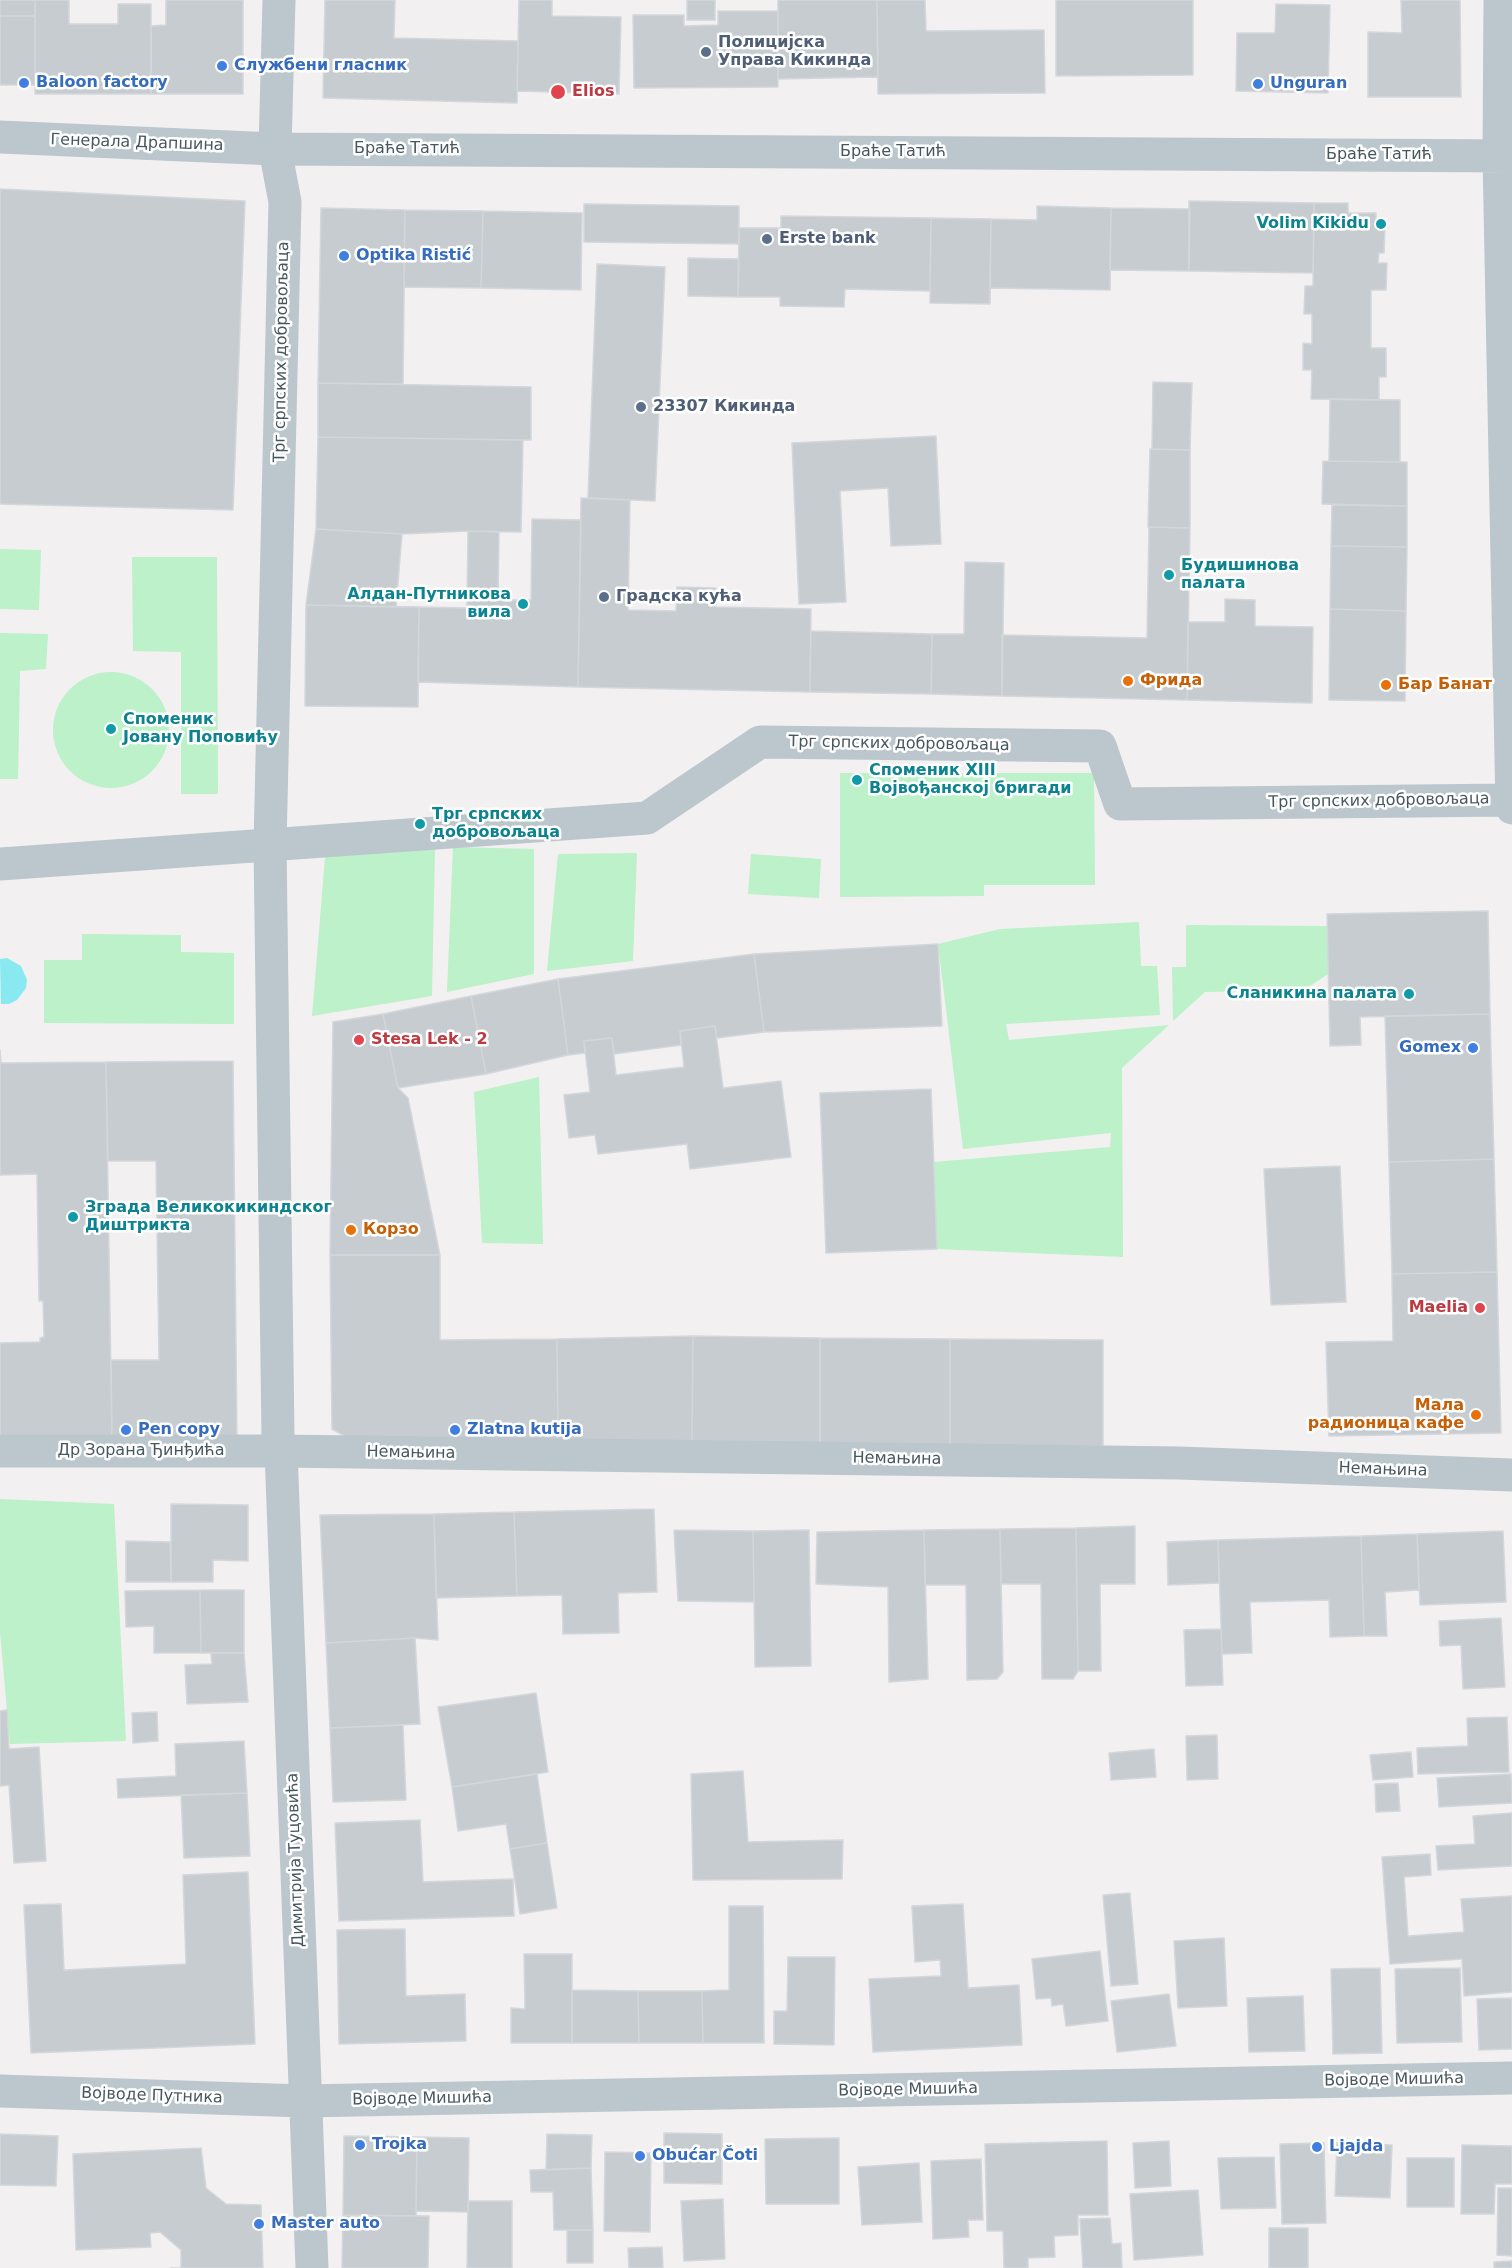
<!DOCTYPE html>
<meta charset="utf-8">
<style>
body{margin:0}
canvas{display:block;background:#f2f0f0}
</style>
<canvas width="1512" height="2268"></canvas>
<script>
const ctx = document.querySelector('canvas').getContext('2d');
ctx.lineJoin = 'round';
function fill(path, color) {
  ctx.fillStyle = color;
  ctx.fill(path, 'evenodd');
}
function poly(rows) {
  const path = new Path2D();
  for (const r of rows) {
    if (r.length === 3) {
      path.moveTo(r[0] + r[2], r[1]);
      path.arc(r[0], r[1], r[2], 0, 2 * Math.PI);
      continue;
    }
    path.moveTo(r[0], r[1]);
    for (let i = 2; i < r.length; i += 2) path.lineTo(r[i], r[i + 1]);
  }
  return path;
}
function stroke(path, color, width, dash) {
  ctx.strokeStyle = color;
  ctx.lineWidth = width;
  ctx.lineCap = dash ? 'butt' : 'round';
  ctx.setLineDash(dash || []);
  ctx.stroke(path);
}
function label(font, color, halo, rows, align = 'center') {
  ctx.font = font + ' "DejaVu Sans",sans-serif';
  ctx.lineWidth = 5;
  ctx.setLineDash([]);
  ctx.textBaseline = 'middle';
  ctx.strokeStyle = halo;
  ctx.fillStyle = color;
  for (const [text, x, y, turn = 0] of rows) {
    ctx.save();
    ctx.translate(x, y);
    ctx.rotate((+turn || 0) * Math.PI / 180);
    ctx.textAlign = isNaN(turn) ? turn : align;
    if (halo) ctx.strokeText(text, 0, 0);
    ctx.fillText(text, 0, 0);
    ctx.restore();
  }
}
fill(poly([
 [0,549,41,550,39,610,0,609],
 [132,557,217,557,218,794,181,794,181,652,133,651],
 [0,633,48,634,46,669,20,671,18,779,0,779],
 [111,730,58],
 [840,773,1094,773,1095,885,984,885,984,896,840,897],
 [326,845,435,847,432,996,312,1016],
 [453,847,534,849,534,974,447,992],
 [637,853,633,961,547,971,558,854],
 [751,854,821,859,819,898,748,894],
 [1139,922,1141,966,1157,966,1160,1015,1006,1024,1009,1040,1169,1025,1122,1068,1123,1257,937,1249,934,1162,1110,1147,1111,1133,963,1149,938,944,1000,929],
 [1186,925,1327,926,1328,974,1304,990,1205,992,1173,1021,1172,967,1186,967],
 [82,934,181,935,181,952,234,953,234,1024,44,1023,44,960,82,960],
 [539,1077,543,1244,482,1243,474,1092],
 [0,1499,114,1504,126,1741,10,1744,0,1632]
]), '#bcf1c9');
fill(poly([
 [7,958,21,966,27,980,26,988,17,1000,9,1004,1,1004,0,959]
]), '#88eaf0');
const building = poly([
 [0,0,35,0,35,16,0,16,0,0],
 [35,0,69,0,69,24,118,24,118,4,151,4,151,94,35,94,35,0],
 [166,0,243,0,243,94,151,94,151,26,166,25,166,0],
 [325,0,395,0,394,38,518,41,517,103,323,98,325,0],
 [519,0,552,0,552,16,621,17,619,94,517,91,519,0],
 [687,0,715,0,715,20,687,20,687,0],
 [778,0,877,0,878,77,778,79,778,0],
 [877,0,925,0,926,31,1044,30,1045,93,878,94,877,0],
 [1056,0,1193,0,1193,75,1056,76,1056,0],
 [1401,0,1460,0,1461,97,1368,97,1368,32,1402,33,1401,0],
 [1276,4,1330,5,1328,93,1236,91,1237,33,1275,33,1276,4],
 [718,11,778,11,778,87,634,88,633,15,684,15,684,26,718,25,718,11],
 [0,16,35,16,35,85,0,85,0,16],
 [0,189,245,201,233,510,0,504,0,189],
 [1189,201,1314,203,1313,273,1189,271,1189,201],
 [1314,203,1348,203,1348,213,1376,213,1376,226,1385,226,1384,253,1379,253,1378,263,1387,263,1386,290,1371,290,1371,348,1386,348,1386,377,1379,377,1379,400,1311,399,1312,370,1303,370,1303,343,1312,344,1312,314,1304,314,1305,286,1313,286,1314,203],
 [584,204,739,206,739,244,584,242,584,204],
 [1037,206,1111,208,1110,290,990,288,991,219,1037,220,1037,206],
 [321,208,405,210,403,384,318,383,321,208],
 [1111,208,1190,209,1189,271,1110,270,1111,208],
 [405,210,483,211,481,288,404,287,405,210],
 [483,211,582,213,581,290,481,288,483,211],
 [781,216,931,218,930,291,845,289,844,307,780,306,780,297,738,297,739,228,781,228,781,216],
 [931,218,991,219,990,304,930,303,931,218],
 [688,258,739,259,738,297,688,296,688,258],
 [597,264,665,267,655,501,588,498,597,264],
 [1153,382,1192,383,1190,450,1152,449,1153,382],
 [318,383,531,387,531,440,318,437,318,383],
 [1330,399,1400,400,1400,462,1329,461,1330,399],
 [936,436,941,544,891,546,888,488,840,491,846,602,799,604,792,443,936,436],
 [318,437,523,440,521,532,468,531,402,534,316,529,318,437],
 [1150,449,1190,450,1190,528,1148,527,1150,449],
 [1323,461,1407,462,1407,506,1322,504,1323,461],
 [581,498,630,500,628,610,676,611,677,587,716,588,716,607,811,609,810,692,578,687,581,498],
 [1332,505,1407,506,1407,547,1331,546,1332,505],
 [532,519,581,520,578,687,418,682,419,607,467,608,468,531,499,532,498,600,531,600,532,519],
 [1149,527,1190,528,1187,700,1002,696,1002,635,1147,638,1149,527],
 [316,529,402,534,396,607,306,605,316,529],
 [1331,546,1407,547,1406,611,1330,609,1331,546],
 [965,562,1004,563,1002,696,931,694,932,634,964,634,965,562],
 [1225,599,1255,600,1255,626,1313,627,1312,703,1187,700,1188,622,1225,622,1225,599],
 [306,605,419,607,418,707,305,706,306,605],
 [1330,609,1406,611,1405,701,1329,700,1330,609],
 [811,631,932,634,931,694,810,692,811,631],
 [1488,911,1490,1014,1360,1017,1361,1045,1330,1046,1327,914,1488,911],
 [938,944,942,1026,764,1032,754,954,938,944],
 [754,954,764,1032,717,1038,715,1026,680,1031,681,1045,614,1054,612,1038,584,1041,585,1053,568,1055,558,979,754,954],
 [558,979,568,1055,486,1074,471,996,558,979],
 [471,996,486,1074,398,1088,383,1014,471,996],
 [383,1014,398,1088,408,1098,440,1255,330,1255,333,1022,383,1014],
 [1490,1014,1494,1159,1389,1162,1385,1016,1490,1014],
 [715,1026,723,1088,781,1081,791,1157,690,1169,687,1144,598,1154,595,1135,569,1138,564,1095,590,1092,584,1041,612,1038,616,1075,684,1067,680,1031,715,1026],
 [0,1050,1,1063,106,1062,112,1441,0,1442,0,1343,40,1342,40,1338,44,1337,43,1301,39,1301,37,1174,0,1175,0,1050],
 [233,1061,237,1440,112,1441,111,1360,159,1360,156,1161,108,1161,106,1062,233,1061],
 [931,1089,937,1249,826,1253,820,1093,931,1089],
 [1494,1159,1497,1272,1392,1274,1389,1162,1494,1159],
 [1340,1166,1346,1302,1271,1305,1264,1169,1340,1166],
 [330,1255,440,1255,440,1340,557,1339,558,1440,353,1441,332,1429,330,1255],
 [1497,1272,1501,1433,1329,1436,1326,1342,1393,1341,1392,1274,1497,1272],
 [693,1336,820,1338,820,1445,692,1444,693,1336],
 [693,1336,692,1444,558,1440,557,1339,693,1336],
 [820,1338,950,1339,950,1446,820,1445,820,1338],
 [950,1339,1103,1340,1103,1446,950,1446,950,1339],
 [171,1504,248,1505,248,1561,213,1560,213,1582,171,1582,171,1504],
 [654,1509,657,1592,618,1593,619,1633,563,1634,562,1595,517,1596,514,1512,654,1509],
 [514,1512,517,1596,436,1598,434,1514,514,1512],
 [434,1514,438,1640,415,1638,326,1643,320,1515,434,1514],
 [1135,1526,1135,1584,1100,1584,1101,1671,1078,1671,1076,1528,1135,1526],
 [1076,1528,1078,1671,1073,1679,1042,1679,1041,1584,1001,1584,1000,1529,1076,1528],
 [1000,1529,1003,1672,997,1679,967,1680,966,1585,925,1585,924,1530,1000,1529],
 [674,1530,753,1531,754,1602,678,1601,674,1530],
 [809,1530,811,1666,755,1667,753,1531,809,1530],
 [924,1530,928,1679,889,1682,888,1587,816,1584,817,1532,924,1530],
 [1503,1531,1506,1602,1420,1605,1417,1534,1503,1531],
 [1417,1534,1419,1590,1385,1592,1387,1636,1364,1636,1361,1536,1417,1534],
 [1361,1536,1364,1636,1330,1637,1329,1600,1250,1602,1252,1653,1222,1654,1218,1540,1361,1536],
 [1218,1540,1219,1583,1168,1585,1167,1542,1218,1540],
 [126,1541,170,1542,171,1582,126,1582,126,1541],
 [200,1590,201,1653,154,1653,154,1626,126,1627,125,1591,200,1590],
 [200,1590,244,1590,244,1653,201,1653,200,1590],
 [1501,1618,1505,1687,1463,1689,1461,1645,1440,1646,1439,1621,1501,1618],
 [1221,1629,1223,1685,1186,1686,1184,1630,1221,1629],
 [415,1638,420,1724,330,1728,326,1643,415,1638],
 [211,1653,244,1653,248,1702,187,1704,185,1665,212,1664,211,1653],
 [536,1693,548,1772,452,1787,438,1707,536,1693],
 [7,1710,9,1749,39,1747,46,1861,14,1863,9,1785,0,1786,0,1711,7,1710],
 [157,1712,158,1741,133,1743,132,1713,157,1712],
 [1507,1717,1509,1772,1418,1774,1417,1748,1468,1746,1467,1718,1507,1717],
 [403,1725,406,1800,333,1802,330,1728,403,1725],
 [1217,1735,1218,1779,1187,1780,1186,1736,1217,1735],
 [244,1741,247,1793,118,1798,117,1779,176,1776,175,1744,244,1741],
 [1154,1749,1156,1777,1111,1780,1109,1753,1154,1749],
 [1411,1752,1413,1777,1373,1780,1370,1755,1411,1752],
 [743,1771,748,1842,843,1840,842,1879,693,1880,691,1774,743,1771],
 [537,1774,547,1843,510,1849,506,1824,458,1831,452,1787,537,1774],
 [1511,1774,1512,1803,1439,1807,1437,1778,1511,1774],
 [1398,1783,1400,1811,1376,1812,1375,1784,1398,1783],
 [247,1793,250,1856,184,1858,181,1795,247,1793],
 [1512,1813,1512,1866,1438,1870,1436,1846,1475,1844,1473,1816,1512,1813],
 [420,1820,423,1882,513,1879,514,1916,339,1921,335,1823,420,1820],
 [547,1843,557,1908,520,1914,510,1849,547,1843],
 [1430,1854,1431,1875,1404,1877,1408,1936,1464,1932,1461,1899,1512,1896,1512,1992,1464,1996,1462,1959,1390,1964,1382,1857,1430,1854],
 [248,1872,255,2044,31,2053,24,1905,61,1904,64,1970,186,1964,183,1875,248,1872],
 [1130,1893,1138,1984,1111,1986,1103,1895,1130,1893],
 [963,1904,968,1988,1019,1985,1022,2045,873,2052,869,1979,941,1976,940,1960,915,1962,912,1906,963,1904],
 [729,1906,763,1906,764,2043,703,2043,702,1991,729,1990,729,1906],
 [405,1929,406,1996,465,1994,466,2041,339,2044,337,1930,405,1929],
 [1224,1938,1227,2006,1178,2008,1174,1941,1224,1938],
 [1100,1951,1108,2021,1066,2026,1063,2004,1052,2006,1051,1998,1036,1999,1032,1959,1100,1951],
 [524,1954,572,1954,572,2043,511,2043,511,2008,525,2009,524,1954],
 [788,1957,835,1957,834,2045,774,2044,774,2011,787,2011,788,1957],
 [1380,1968,1382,2053,1333,2054,1331,1969,1380,1968],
 [1460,1968,1462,2042,1397,2043,1395,1969,1460,1968],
 [572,1990,638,1991,639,2043,572,2043,572,1990],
 [638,1991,702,1991,703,2043,639,2043,638,1991],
 [1169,1994,1176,2046,1117,2052,1111,2001,1169,1994],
 [1303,1996,1305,2051,1249,2052,1247,1998,1303,1996],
 [1512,1998,1512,2049,1479,2050,1477,1999,1512,1998],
 [664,2133,722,2134,722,2184,664,2183,664,2133],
 [0,2134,58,2136,56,2186,0,2185,0,2134],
 [547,2134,592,2135,591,2168,546,2170,547,2134],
 [344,2136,417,2137,416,2216,343,2215,344,2136],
 [417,2137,469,2138,468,2212,416,2211,417,2137],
 [839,2138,839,2204,766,2204,765,2139,839,2138],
 [1107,2141,1108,2215,1078,2215,1078,2235,1054,2236,1055,2257,1028,2258,1028,2268,1004,2268,1003,2231,987,2231,985,2144,1107,2141],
 [1169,2141,1171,2186,1135,2188,1133,2143,1169,2141],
 [1324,2143,1326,2223,1282,2224,1280,2144,1324,2143],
 [1337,2143,1392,2145,1390,2198,1335,2196,1337,2143],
 [1462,2145,1512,2146,1512,2184,1495,2184,1494,2214,1461,2214,1462,2145],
 [201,2148,206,2188,226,2204,261,2205,263,2268,171,2268,181,2268,181,2250,160,2232,150,2233,151,2247,76,2250,73,2154,201,2148],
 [605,2152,651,2153,650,2232,604,2231,605,2152],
 [1274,2157,1276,2208,1221,2209,1218,2158,1274,2157],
 [1407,2158,1454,2158,1454,2207,1407,2207,1407,2158],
 [981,2159,983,2220,968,2220,969,2237,933,2239,931,2161,981,2159],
 [919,2163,922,2222,862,2225,858,2167,919,2163],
 [591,2168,593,2230,554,2230,553,2192,531,2192,530,2170,591,2168],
 [1498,2188,1512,2188,1512,2256,1497,2255,1498,2188],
 [1198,2190,1203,2255,1134,2260,1130,2194,1198,2190],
 [723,2199,725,2259,684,2261,681,2201,723,2199],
 [468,2201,512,2201,512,2268,467,2268,468,2201],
 [343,2215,429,2216,428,2268,342,2268,343,2215],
 [1110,2218,1112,2244,1121,2243,1122,2268,1083,2268,1080,2219,1110,2218],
 [1269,2228,1308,2228,1308,2268,1269,2268,1269,2228],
 [567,2230,593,2230,593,2263,567,2263,567,2230],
 [662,2247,663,2268,629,2268,628,2248,662,2247],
 [1512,2261,1512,2268,1494,2268,1494,2262,1512,2261]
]);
fill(building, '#c6ccd0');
stroke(building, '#d3d7dc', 1.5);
stroke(poly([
 [279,0,275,149,285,202,270,845,278,1436,281,1451,312,2268],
 [1500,0,1499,156,1512,808],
 [0,137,275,149,1512,156],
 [0,864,647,818,760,742,1100,746,1120,804,1512,800],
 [0,1451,281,1451,1179,1463,1512,1475],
 [0,2091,304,2101,1512,2078]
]), '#bbc7cd', 33);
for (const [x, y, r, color] of [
 [706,52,6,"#5c6f8a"],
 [222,66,6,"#3f7fe0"],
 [24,83,6,"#3f7fe0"],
 [1258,84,6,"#3f7fe0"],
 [558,92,8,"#e0444e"],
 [1381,224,6,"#0f9aa8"],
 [767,239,6,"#5c6f8a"],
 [344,256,6,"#3f7fe0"],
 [641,407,6,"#5c6f8a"],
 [1169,575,6,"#0f9aa8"],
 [604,597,6,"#5c6f8a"],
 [523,604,6,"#0f9aa8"],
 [1128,681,6,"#e8710a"],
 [1386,685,6,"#e8710a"],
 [111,729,6,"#0f9aa8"],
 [857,780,6,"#0f9aa8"],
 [420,824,6,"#0f9aa8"],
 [1409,994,6,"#0f9aa8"],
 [359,1040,6,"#e0444e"],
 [1473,1048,6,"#3f7fe0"],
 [73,1217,6,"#0f9aa8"],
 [351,1230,6,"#e8710a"],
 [1480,1308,6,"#e0444e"],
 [1476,1415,6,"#e8710a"],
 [126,1430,6,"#3f7fe0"],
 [455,1430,6,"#3f7fe0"],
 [360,2145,6,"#3f7fe0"],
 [1317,2147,6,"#3f7fe0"],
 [640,2156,6,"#3f7fe0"],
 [259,2224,6,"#3f7fe0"]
]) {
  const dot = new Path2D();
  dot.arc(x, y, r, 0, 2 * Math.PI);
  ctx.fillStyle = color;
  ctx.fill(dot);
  stroke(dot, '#fff', 2);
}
label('bold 16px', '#4e5e75', '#fff', [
 ["Полицијска",718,43],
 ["Управа Кикинда",718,61],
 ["Erste bank",779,239],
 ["23307 Кикинда",653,407],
 ["Градска кућа",616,597]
], 'left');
label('bold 16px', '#366cbe', '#fff', [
 ["Службени гласник",234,66],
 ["Baloon factory",36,83],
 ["Unguran",1270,84],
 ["Optika Ristić",356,256],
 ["Gomex",1461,1048,"right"],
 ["Pen copy",138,1430],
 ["Zlatna kutija",467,1430],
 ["Trojka",372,2145],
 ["Ljajda",1329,2147],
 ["Obućar Čoti",652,2156],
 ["Master auto",271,2224]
], 'left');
label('bold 16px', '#be3a42', '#fff', [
 ["Elios",572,92],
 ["Stesa Lek - 2",371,1040],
 ["Maelia",1468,1308,"right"]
], 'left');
label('16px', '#47575e', '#fff', [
 ["Генерала Драпшина",137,143,2],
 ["Браће Татић",407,149],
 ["Браће Татић",893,152],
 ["Браће Татић",1379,155],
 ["Трг српских добровољаца",282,352,-89],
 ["Трг српских добровољаца",899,744,1],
 ["Трг српских добровољаца",1379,801,-1],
 ["Др Зорана Ђинђића",141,1451],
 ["Немањина",411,1453,1],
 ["Немањина",897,1459,1],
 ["Немањина",1383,1470,2],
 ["Димитрија Туцовића",296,1860,-92],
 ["Војводе Мишића",1394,2080,-1],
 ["Војводе Мишића",908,2090,-1],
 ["Војводе Путника",152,2096,2],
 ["Војводе Мишића",422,2099,-1]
]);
label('bold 16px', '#0d838f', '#fff', [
 ["Volim Kikidu",1369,224,"right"],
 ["Будишинова",1181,566],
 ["палата",1181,584],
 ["Алдан-Путникова",511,595,"right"],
 ["вила",511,613,"right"],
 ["Споменик",123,720],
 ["Јовану Поповићу",123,738],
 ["Споменик XIII",869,771],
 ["Војвођанској бригади",869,789],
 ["Трг српских",432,815],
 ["добровољаца",432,833],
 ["Сланикина палата",1397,994,"right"],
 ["Зграда Великокикиндског",85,1208],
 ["Диштрикта",85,1226]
], 'left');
label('bold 16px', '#c56008', '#fff', [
 ["Фрида",1140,681],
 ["Бар Банат",1398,685],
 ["Корзо",363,1230],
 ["Мала",1464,1406,"right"],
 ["радионица кафе",1464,1424,"right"]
], 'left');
</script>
